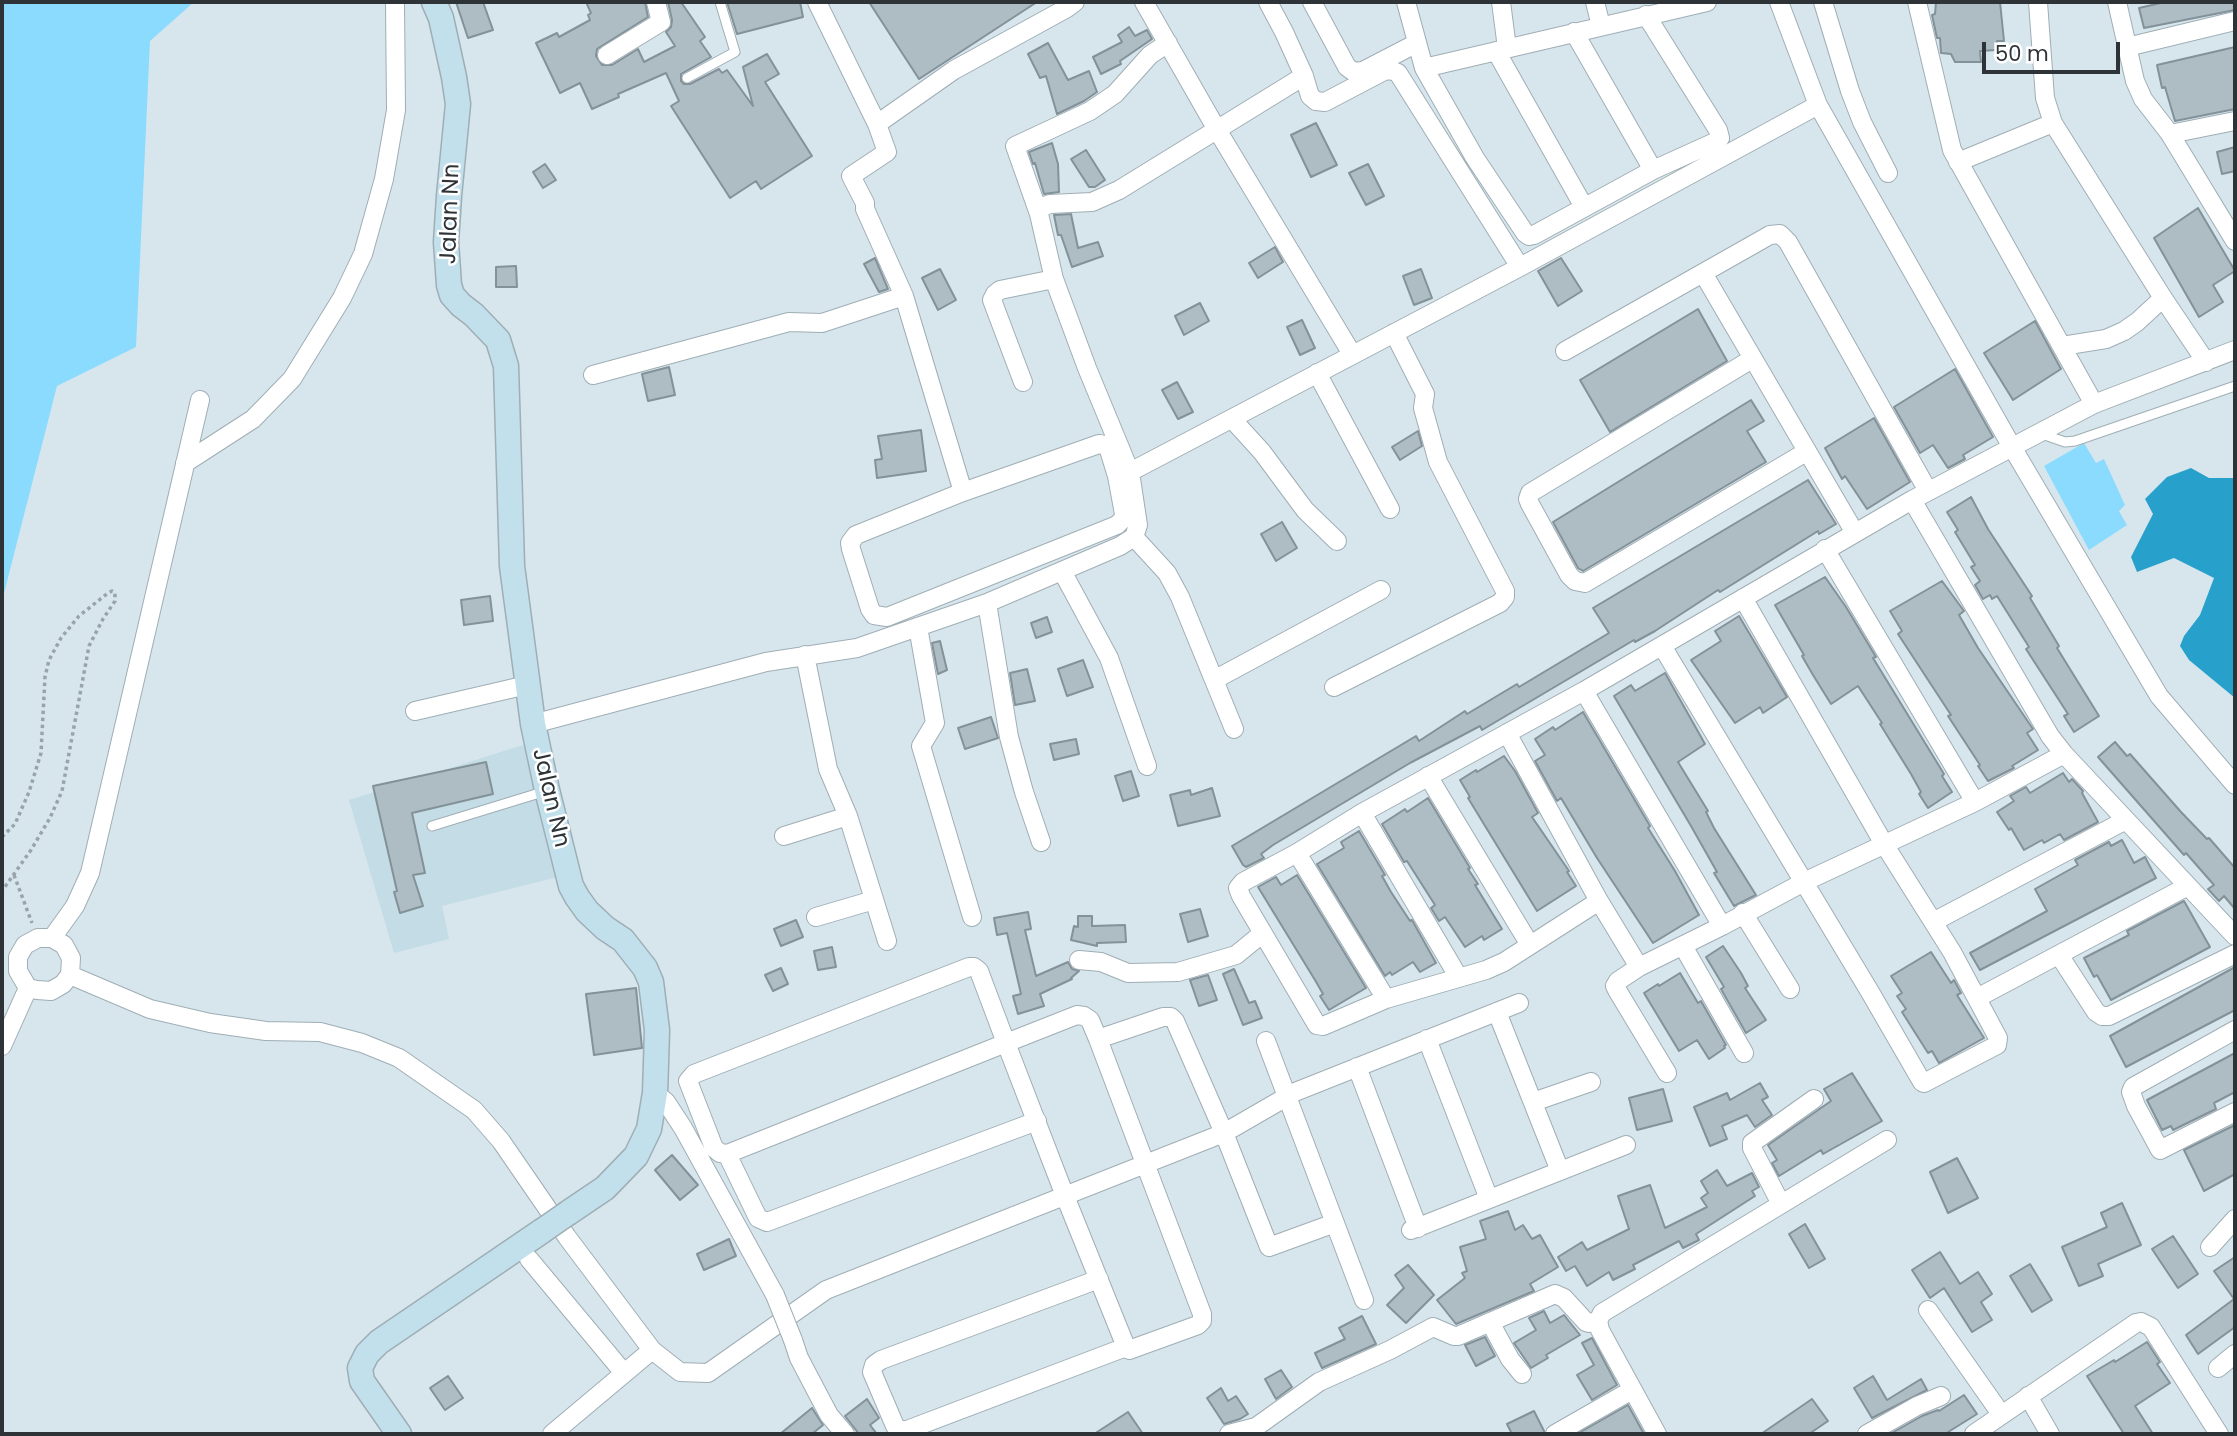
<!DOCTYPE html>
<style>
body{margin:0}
#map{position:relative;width:2237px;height:1436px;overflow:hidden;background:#d7e6ed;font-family:Poppins,sans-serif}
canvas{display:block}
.frame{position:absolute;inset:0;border:4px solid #2d3336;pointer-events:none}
.scale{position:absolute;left:1982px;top:42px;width:138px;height:32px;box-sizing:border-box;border:4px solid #2d3336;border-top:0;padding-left:9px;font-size:21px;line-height:24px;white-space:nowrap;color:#2d3336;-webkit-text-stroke:5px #fff;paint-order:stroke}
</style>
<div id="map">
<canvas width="2237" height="1436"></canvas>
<div class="frame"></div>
<div class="scale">50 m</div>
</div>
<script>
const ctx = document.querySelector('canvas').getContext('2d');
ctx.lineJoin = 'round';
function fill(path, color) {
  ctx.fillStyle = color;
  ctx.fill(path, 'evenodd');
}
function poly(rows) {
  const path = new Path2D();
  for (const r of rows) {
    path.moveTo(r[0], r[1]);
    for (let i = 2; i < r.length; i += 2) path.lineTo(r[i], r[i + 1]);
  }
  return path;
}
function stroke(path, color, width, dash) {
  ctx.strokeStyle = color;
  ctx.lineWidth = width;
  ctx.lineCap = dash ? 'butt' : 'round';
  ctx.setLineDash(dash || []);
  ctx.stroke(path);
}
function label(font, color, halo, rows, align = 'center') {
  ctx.font = font + ' Poppins,sans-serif';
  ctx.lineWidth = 5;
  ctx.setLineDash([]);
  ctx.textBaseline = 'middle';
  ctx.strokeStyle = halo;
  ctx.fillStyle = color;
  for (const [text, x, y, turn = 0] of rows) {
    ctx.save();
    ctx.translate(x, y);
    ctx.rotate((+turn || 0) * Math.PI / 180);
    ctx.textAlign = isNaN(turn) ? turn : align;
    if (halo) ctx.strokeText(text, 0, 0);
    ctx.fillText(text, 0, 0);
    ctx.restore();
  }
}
fill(poly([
 [526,744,562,876,442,906,449,939,394,953,349,800]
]), '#c4dce6');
fill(poly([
 [2,2,194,2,150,41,136,347,57,386,2,601],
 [2084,443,2096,463,2104,459,2125,505,2119,511,2127,525,2089,550,2044,466]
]), '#8bdbfe');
fill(poly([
 [2191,468,2209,478,2235,478,2235,698,2189,660,2180,646,2184,636,2200,615,2214,578,2174,558,2137,572,2131,557,2153,514,2145,499,2167,477]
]), '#27a1cb');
const building = poly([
 [456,2,483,2,493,30,468,38,456,2],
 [586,2,645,2,648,17,597,49,596,56,602,65,612,65,638,49,644,62,675,46,666,32,671,27,672,20,668,2,681,2,705,37,700,41,711,57,681,74,681,81,684,84,690,84,719,69,722,73,727,70,753,106,743,67,767,54,779,74,765,82,812,156,761,189,756,181,730,198,671,106,679,101,666,73,618,94,619,97,592,109,580,83,560,93,536,43,557,33,559,37,590,20,588,15,591,13,586,2],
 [727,2,800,2,803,17,737,34,727,2],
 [869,2,1037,2,919,79,869,2],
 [1936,2,2000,2,2004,41,1997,41,1996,50,1980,51,1981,62,1955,62,1951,54,1941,53,1940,38,1937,38,1932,15,1935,14,1936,2],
 [2165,2,2235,2,2235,10,2144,28,2139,8,2165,2],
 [1129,27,1135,36,1147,30,1152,39,1120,61,1121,64,1101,74,1093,57,1122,42,1118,35,1129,27],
 [1048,43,1068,80,1089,71,1097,92,1084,101,1057,114,1046,76,1040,78,1028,54,1048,43],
 [2235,47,2235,109,2175,121,2165,87,2162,88,2157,65,2235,47],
 [1316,123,1337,165,1311,177,1291,135,1316,123],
 [1052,143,1058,164,1059,192,1044,194,1035,163,1033,164,1029,152,1052,143],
 [2235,147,2235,171,2222,174,2217,152,2235,147],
 [1086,150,1105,180,1095,187,1089,187,1071,159,1086,150],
 [545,164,556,180,543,188,533,172,545,164],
 [1368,164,1384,196,1366,205,1349,173,1368,164],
 [2198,208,2235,271,2213,285,2223,302,2199,317,2154,238,2198,208],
 [1071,214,1078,248,1098,242,1103,256,1072,267,1061,235,1058,235,1054,215,1071,214],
 [1275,247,1283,262,1258,278,1249,263,1275,247],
 [875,258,888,289,879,292,864,264,875,258],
 [1561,258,1582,291,1558,306,1538,271,1561,258],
 [516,266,517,287,496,287,496,267,516,266],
 [940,269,956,300,938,310,922,278,940,269],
 [1421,269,1432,298,1414,305,1403,276,1421,269],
 [1200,303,1209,321,1184,335,1175,316,1200,303],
 [1698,309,1727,361,1610,432,1580,380,1698,309],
 [1302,320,1315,348,1300,355,1287,327,1302,320],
 [2035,321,2061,369,2013,400,1984,353,2035,321],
 [669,367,675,395,648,401,642,374,669,367],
 [1955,369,1993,437,1963,455,1965,459,1948,468,1933,445,1920,453,1894,407,1955,369],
 [1177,382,1193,412,1178,419,1162,390,1177,382],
 [1751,400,1764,421,1747,431,1766,462,1583,571,1578,568,1553,522,1751,400],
 [1874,418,1910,482,1867,509,1845,476,1842,479,1825,448,1874,418],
 [921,430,926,471,877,478,875,460,882,459,878,436,921,430],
 [1418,431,1422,446,1400,460,1392,447,1418,431],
 [1808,480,1836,524,1819,534,1818,531,1720,592,1718,590,1655,631,1635,642,1634,640,1482,730,1480,726,1410,763,1273,845,1261,854,1264,858,1246,867,1243,865,1232,846,1416,736,1419,741,1465,711,1467,714,1517,684,1519,687,1609,633,1593,608,1808,480],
 [1971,497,1988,529,2032,596,2030,598,2059,646,2057,648,2099,716,2074,732,2064,716,2068,714,2026,649,2029,647,1997,596,1992,599,1990,595,1983,599,1975,585,1980,581,1971,567,1975,565,1955,532,1958,530,1947,512,1971,497],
 [1282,522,1297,548,1276,561,1261,534,1282,522],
 [1825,577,1846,607,1876,657,1873,658,1944,774,1942,776,1952,792,1928,808,1919,794,1921,792,1911,774,1880,724,1882,723,1858,686,1831,704,1813,675,1802,656,1804,655,1775,605,1825,577],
 [1942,581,1964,611,1959,615,1978,648,2033,729,2027,733,2038,750,2012,766,2014,768,1988,781,1978,766,1980,765,1948,716,1951,715,1898,634,1902,631,1890,611,1942,581],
 [490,596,493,621,464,625,461,600,490,596],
 [1739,616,1787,697,1763,713,1760,707,1735,723,1691,660,1721,641,1715,631,1739,616],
 [1047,617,1052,632,1036,638,1031,623,1047,617],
 [940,641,947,670,938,674,932,643,940,641],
 [1083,660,1093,687,1067,696,1058,669,1083,660],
 [1027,669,1035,701,1015,705,1010,673,1027,669],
 [1665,673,1705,744,1678,762,1708,811,1706,812,1714,828,1756,895,1734,906,1714,873,1717,872,1691,826,1614,696,1631,685,1635,691,1665,673],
 [1583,712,1650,826,1648,828,1675,871,1699,915,1653,943,1597,858,1561,798,1557,801,1535,761,1545,755,1535,739,1553,727,1555,730,1583,712],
 [991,717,998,738,965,749,958,728,991,717],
 [1076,739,1079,754,1054,760,1050,744,1076,739],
 [2115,742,2127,756,2130,754,2181,812,2207,839,2209,838,2235,868,2235,909,2224,896,2219,901,2208,889,2214,885,2186,853,2184,855,2098,757,2115,742],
 [1504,756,1515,771,1538,813,1532,817,1569,871,1567,872,1576,886,1537,911,1468,798,1470,797,1460,780,1476,770,1477,772,1504,756],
 [486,762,493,794,412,813,425,873,413,875,423,906,400,913,394,892,397,891,373,786,486,762],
 [1131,771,1139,796,1123,801,1115,776,1131,771],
 [2063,773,2069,782,2072,779,2083,791,2082,793,2098,822,2064,840,2060,834,2044,843,2042,840,2024,850,2011,828,2009,830,1997,812,2014,801,2010,796,2026,787,2030,793,2063,773],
 [1212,788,1220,816,1178,826,1170,795,1190,790,1191,795,1212,788],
 [1428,798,1470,868,1468,869,1478,884,1475,885,1502,929,1484,940,1482,936,1465,947,1445,917,1439,921,1431,908,1435,905,1407,861,1404,862,1382,824,1405,809,1407,812,1428,798],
 [1359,831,1385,875,1382,876,1391,892,1410,921,1412,920,1436,963,1420,972,1413,962,1392,975,1390,972,1385,976,1317,864,1344,848,1341,842,1359,831],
 [2122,840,2134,863,2145,857,2156,878,1980,970,1970,953,2047,911,2035,889,2078,865,2075,860,2109,842,2111,846,2122,840],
 [1297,875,1366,988,1329,1010,1320,996,1323,994,1315,980,1258,887,1276,877,1281,885,1297,875],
 [2184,901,2210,947,2111,1000,2097,975,2094,977,2084,958,2129,935,2127,931,2184,901],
 [1200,909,1208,936,1188,942,1180,914,1200,909],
 [1028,912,1031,929,1025,930,1036,976,1068,962,1072,969,1079,971,1071,978,1072,979,1040,994,1044,1006,1018,1014,1013,996,1021,994,1007,933,997,935,994,918,1028,912],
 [1078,916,1092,916,1092,926,1125,925,1126,942,1097,943,1097,946,1071,940,1074,926,1078,927,1078,916],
 [796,920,803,937,781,946,774,929,796,920],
 [1723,946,1741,973,1748,986,1745,988,1766,1020,1746,1033,1721,989,1724,987,1706,957,1723,946],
 [832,947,836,967,818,970,814,951,832,947],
 [1931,952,1951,983,1954,980,1961,993,1957,995,1984,1038,1939,1063,1932,1051,1928,1053,1902,1012,1906,1009,1897,996,1902,993,1891,976,1931,952],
 [2235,967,2235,1010,2126,1067,2110,1036,2235,967],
 [781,968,788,984,773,991,765,975,781,968],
 [1234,969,1249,1003,1255,1001,1262,1018,1243,1025,1223,974,1234,969],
 [1680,973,1698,1003,1701,1001,1726,1045,1724,1046,1725,1048,1709,1059,1697,1040,1679,1051,1644,993,1658,984,1659,986,1680,973],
 [1208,975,1217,1000,1199,1006,1190,980,1208,975],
 [636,988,642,1048,594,1055,586,994,636,988],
 [2235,1053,2235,1092,2214,1103,2216,1109,2173,1130,2171,1126,2162,1130,2147,1100,2235,1053],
 [1852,1073,1882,1121,1823,1154,1821,1150,1779,1176,1772,1163,1777,1160,1768,1145,1831,1101,1824,1089,1852,1073],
 [1760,1083,1768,1097,1762,1100,1772,1115,1755,1127,1747,1115,1722,1126,1727,1139,1710,1146,1694,1107,1727,1093,1730,1100,1760,1083],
 [1663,1089,1672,1121,1637,1130,1629,1098,1663,1089],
 [2235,1125,2235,1174,2204,1191,2184,1150,2235,1125],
 [672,1155,698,1185,680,1200,655,1170,672,1155],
 [1957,1158,1978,1198,1948,1213,1930,1172,1957,1158],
 [1717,1170,1727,1186,1752,1173,1759,1187,1752,1191,1755,1196,1696,1234,1699,1240,1683,1248,1679,1241,1633,1265,1635,1269,1613,1280,1609,1272,1587,1286,1575,1266,1566,1271,1558,1257,1582,1242,1587,1250,1629,1229,1618,1196,1650,1185,1665,1228,1707,1207,1701,1198,1708,1193,1701,1181,1717,1170],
 [2122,1203,2141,1245,2098,1264,2103,1276,2079,1286,2062,1247,2107,1227,2101,1213,2122,1203],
 [1508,1211,1515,1230,1523,1225,1532,1239,1540,1235,1558,1267,1530,1284,1534,1291,1456,1324,1437,1300,1465,1278,1462,1273,1467,1271,1460,1247,1486,1239,1480,1221,1508,1211],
 [1805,1224,1825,1259,1809,1268,1789,1234,1805,1224],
 [2173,1236,2198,1274,2178,1288,2152,1249,2173,1236],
 [729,1239,736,1256,704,1270,697,1254,729,1239],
 [1940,1252,1960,1284,1978,1272,1992,1294,1981,1302,1992,1320,1972,1332,1944,1288,1930,1298,1912,1270,1940,1252],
 [2235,1257,2235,1327,2198,1354,2186,1335,2234,1299,2214,1271,2235,1257],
 [2030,1264,2052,1300,2032,1312,2010,1276,2030,1264],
 [1408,1265,1434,1295,1406,1323,1387,1305,1404,1288,1395,1275,1408,1265],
 [1544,1311,1550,1323,1564,1315,1580,1335,1546,1355,1548,1358,1531,1368,1514,1343,1536,1330,1529,1318,1544,1311],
 [1362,1316,1376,1344,1322,1368,1315,1353,1345,1339,1339,1328,1362,1316],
 [1485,1337,1495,1356,1476,1366,1465,1345,1485,1337],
 [1592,1338,1617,1385,1592,1400,1577,1375,1594,1365,1582,1343,1592,1338],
 [2147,1342,2160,1362,2157,1364,2170,1383,2135,1406,2153,1434,2124,1434,2087,1376,2114,1360,2115,1362,2147,1342],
 [1281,1370,1292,1387,1276,1399,1265,1379,1281,1370],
 [448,1376,463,1398,445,1410,430,1388,448,1376],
 [1873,1376,1887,1400,1921,1379,1927,1390,1872,1418,1854,1388,1873,1376],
 [1221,1388,1228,1401,1236,1396,1248,1414,1240,1419,1224,1424,1207,1398,1221,1388],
 [1964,1395,1977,1414,1945,1434,1890,1434,1922,1416,1938,1410,1939,1411,1964,1395],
 [867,1399,879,1418,870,1425,877,1434,859,1434,845,1416,867,1399],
 [1812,1399,1828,1421,1809,1434,1761,1434,1812,1399],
 [1628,1405,1644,1434,1577,1434,1628,1405],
 [812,1408,823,1425,812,1434,780,1434,812,1408],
 [1534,1411,1544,1431,1544,1434,1512,1434,1507,1424,1534,1411],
 [1128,1412,1143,1434,1094,1434,1128,1412]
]);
fill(building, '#aebdc4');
stroke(building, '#839198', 2);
const lane = poly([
 [687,78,735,52,720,2],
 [2039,433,2065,442,2075,441,2235,386],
 [432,826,546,791]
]);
const street = poly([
 [817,2,877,124,887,152,851,176,865,203,865,209,904,296,963,492],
 [1144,2,1216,128,1352,354],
 [1268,2,1284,32,1304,76,1310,96,1316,101,1325,102,1384,71,1391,70,1398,73,1520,267],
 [1312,2,1347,67,1354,72,1363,71,1417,43],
 [1406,2,1424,68,1475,158,1525,233,1529,236,1534,235,1653,170,1715,142,1720,138,1718,130,1646,15],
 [1501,2,1507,48],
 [1595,2,1601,26],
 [1779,2,1818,105,2012,447,2159,696,2235,785],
 [1823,2,1850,91,1862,122,1888,173],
 [1917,2,1952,150,2094,404],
 [2038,2,2045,98,2053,123,2163,298,2206,362],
 [2117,2,2135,81,2143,99,2170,134,2235,241],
 [1574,32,1653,170],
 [2127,47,2235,21],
 [1496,51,1584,207],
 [607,55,661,22,656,2],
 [1424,68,1707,2],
 [877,124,954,70,1067,8,1075,2],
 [2170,134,2235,121],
 [1958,162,2053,123],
 [1039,214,1015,146,1090,111,1115,94,1150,55,1168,43],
 [1703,273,1855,533],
 [2062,346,2106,339,2124,331,2137,322,2163,298],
 [1565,351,1770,235,1780,234,1788,242,1928,491],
 [1752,359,1530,493,1528,499,1530,504,1569,575,1575,581,1585,583,1806,452],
 [1317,373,1390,509],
 [593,375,789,322,822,323,904,296],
 [1023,382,992,300,995,294,1000,290,1054,279],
 [1232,419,1262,452,1305,510,1337,541],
 [1099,444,1105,445,1109,450,1117,476,1124,514,1124,518,1117,525,887,617,874,615,870,609,851,549,850,543,856,535,963,492,1099,444],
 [185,463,253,419,292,379,342,298,363,254,384,179,396,110,395,2],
 [1120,475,1130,472,1087,368,1054,279,1039,214,1042,207,1050,204,1092,202,1119,190,1304,76],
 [1912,500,2050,736,2064,754,2235,936],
 [1134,537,1167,573,1180,597,1234,729],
 [1825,549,1975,802,2064,754],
 [1062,571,1109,658,1147,766],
 [987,603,1009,737,1024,792,1041,842],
 [918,627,935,723,921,746,972,917],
 [1662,646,1870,992,1922,1082,1924,1083,1997,1045,1998,1038,1952,952,1884,844,1743,598],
 [805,655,828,769,848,816,887,941],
 [1214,680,1381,590],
 [1334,687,1500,603,1505,597,1505,591,1438,462,1423,408,1425,394,1394,333],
 [1584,691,1722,926],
 [415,711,527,685],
 [533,724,766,662,857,648,987,603,1120,546,1134,537,1138,525,1130,472,1520,267,1818,105],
 [1507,733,1599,901,1639,967],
 [1428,776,1530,945],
 [1362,813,1459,978],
 [784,836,848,816],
 [1297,853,1386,999],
 [1599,901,1504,962,1486,970,1386,999,1323,1026,1317,1025,1314,1020,1241,896,1238,888,1243,882,1297,853,1362,813,1584,691,1912,500,2094,404,2235,350],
 [1743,913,1790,989],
 [816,917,874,900],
 [1933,922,2126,820],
 [38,938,52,938,64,945,71,958,70,975,63,984,51,991,37,990,28,988,18,971,18,957,25,945,38,938],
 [52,938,75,906,90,873,200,400],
 [1683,946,1744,1053],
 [2059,955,2096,1012,2102,1016,2109,1016,2235,954],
 [1079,960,1101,962,1128,973,1178,972,1236,955,1263,933],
 [969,967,694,1074,688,1081,714,1148,720,1153,727,1154,1006,1043,1077,1015,1084,1016,1090,1020,1098,1039,1202,1314,1202,1321,1198,1325,1129,1350,1126,1347,1065,1196,1006,1043,979,971,974,967,969,967],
 [70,975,150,1009,210,1023,266,1031,320,1032,362,1043,399,1058,474,1110,501,1141,567,1237,652,1350,680,1372,708,1373,826,1290,1224,1133,1295,1092,1519,1003],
 [1977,998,2188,886],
 [1497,1012,1560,1171],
 [2235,1030,2133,1087,2131,1092,2136,1106,2160,1150,2235,1112],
 [1098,1039,1163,1017,1171,1017,1175,1021,1224,1133,1269,1247,1335,1223],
 [1427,1039,1489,1199],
 [1266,1041,1364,1300],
 [2,1046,28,988],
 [1357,1067,1418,1228],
 [1667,1073,1617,990,1615,986,1618,981,1639,967,1722,926,1804,882,1975,802],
 [655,1093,666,1102,683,1128,775,1295],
 [1533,1102,1591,1082],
 [727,1154,758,1218,767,1222,1037,1121],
 [1781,1204,1752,1148,1752,1143,1814,1099],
 [1411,1230,1626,1145],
 [2210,1247,2235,1219],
 [529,1259,624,1373],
 [1099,1279,881,1360,874,1365,872,1372,895,1426,899,1430,907,1430,1126,1347],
 [1928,1310,2001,1414],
 [1490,1322,1510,1359,1522,1374],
 [793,1340,799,1358,820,1398,829,1415,845,1434],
 [2218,1368,2235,1354],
 [2028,1396,2050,1434],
 [552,1434,652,1350],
 [1229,1434,1256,1427,1319,1382,1390,1350,1433,1327,1454,1336,1458,1336,1555,1294,1564,1298,1586,1322,1589,1323,1598,1321],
 [1555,1434,1632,1390],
 [1657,1434,1600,1330,1598,1321,1602,1313,1887,1140],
 [1867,1434,1917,1406,1941,1396],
 [1974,1434,2136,1323,2141,1322,2151,1327,2219,1434]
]);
const secondary = poly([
 [434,2,441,18,454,77,458,104,449,196,446,242,449,285,452,295,461,305,474,315,498,340,506,366,512,566,533,724,547,790,571,886,577,897,587,911,605,928,623,940,645,968,651,982,657,1030,656,1064,655,1093,649,1129,636,1156,605,1188,568,1213],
 [399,1434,362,1381,360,1368,367,1354,379,1342,542,1231]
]);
stroke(lane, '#9faeb5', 11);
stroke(street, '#9faeb5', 20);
stroke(secondary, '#9faeb5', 27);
stroke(poly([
 [2,837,15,824,29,792,41,753,45,677,49,660,61,638,79,616,108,593,112,591,115,593,115,601,103,619,89,646,62,791,50,818,31,850,2,891],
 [14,875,32,923]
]), '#99a4aa', 3.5, [3.5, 3.5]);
stroke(lane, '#fff', 9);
stroke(street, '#fff', 18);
stroke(secondary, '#c1e0ec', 24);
const streetBridge = poly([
 [775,1295,793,1340]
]);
const secondaryBridge = poly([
 [542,1231,568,1213]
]);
stroke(streetBridge, '#9faeb5', 20, []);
stroke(secondaryBridge, '#9faeb5', 27, []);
stroke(streetBridge, '#fff', 18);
stroke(secondaryBridge, '#c1e0ec', 24);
label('23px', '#2d3336', '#fff', [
 ["Jalan Nn",451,214,-88],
 ["Jalan Nn",550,798,77]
]);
</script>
